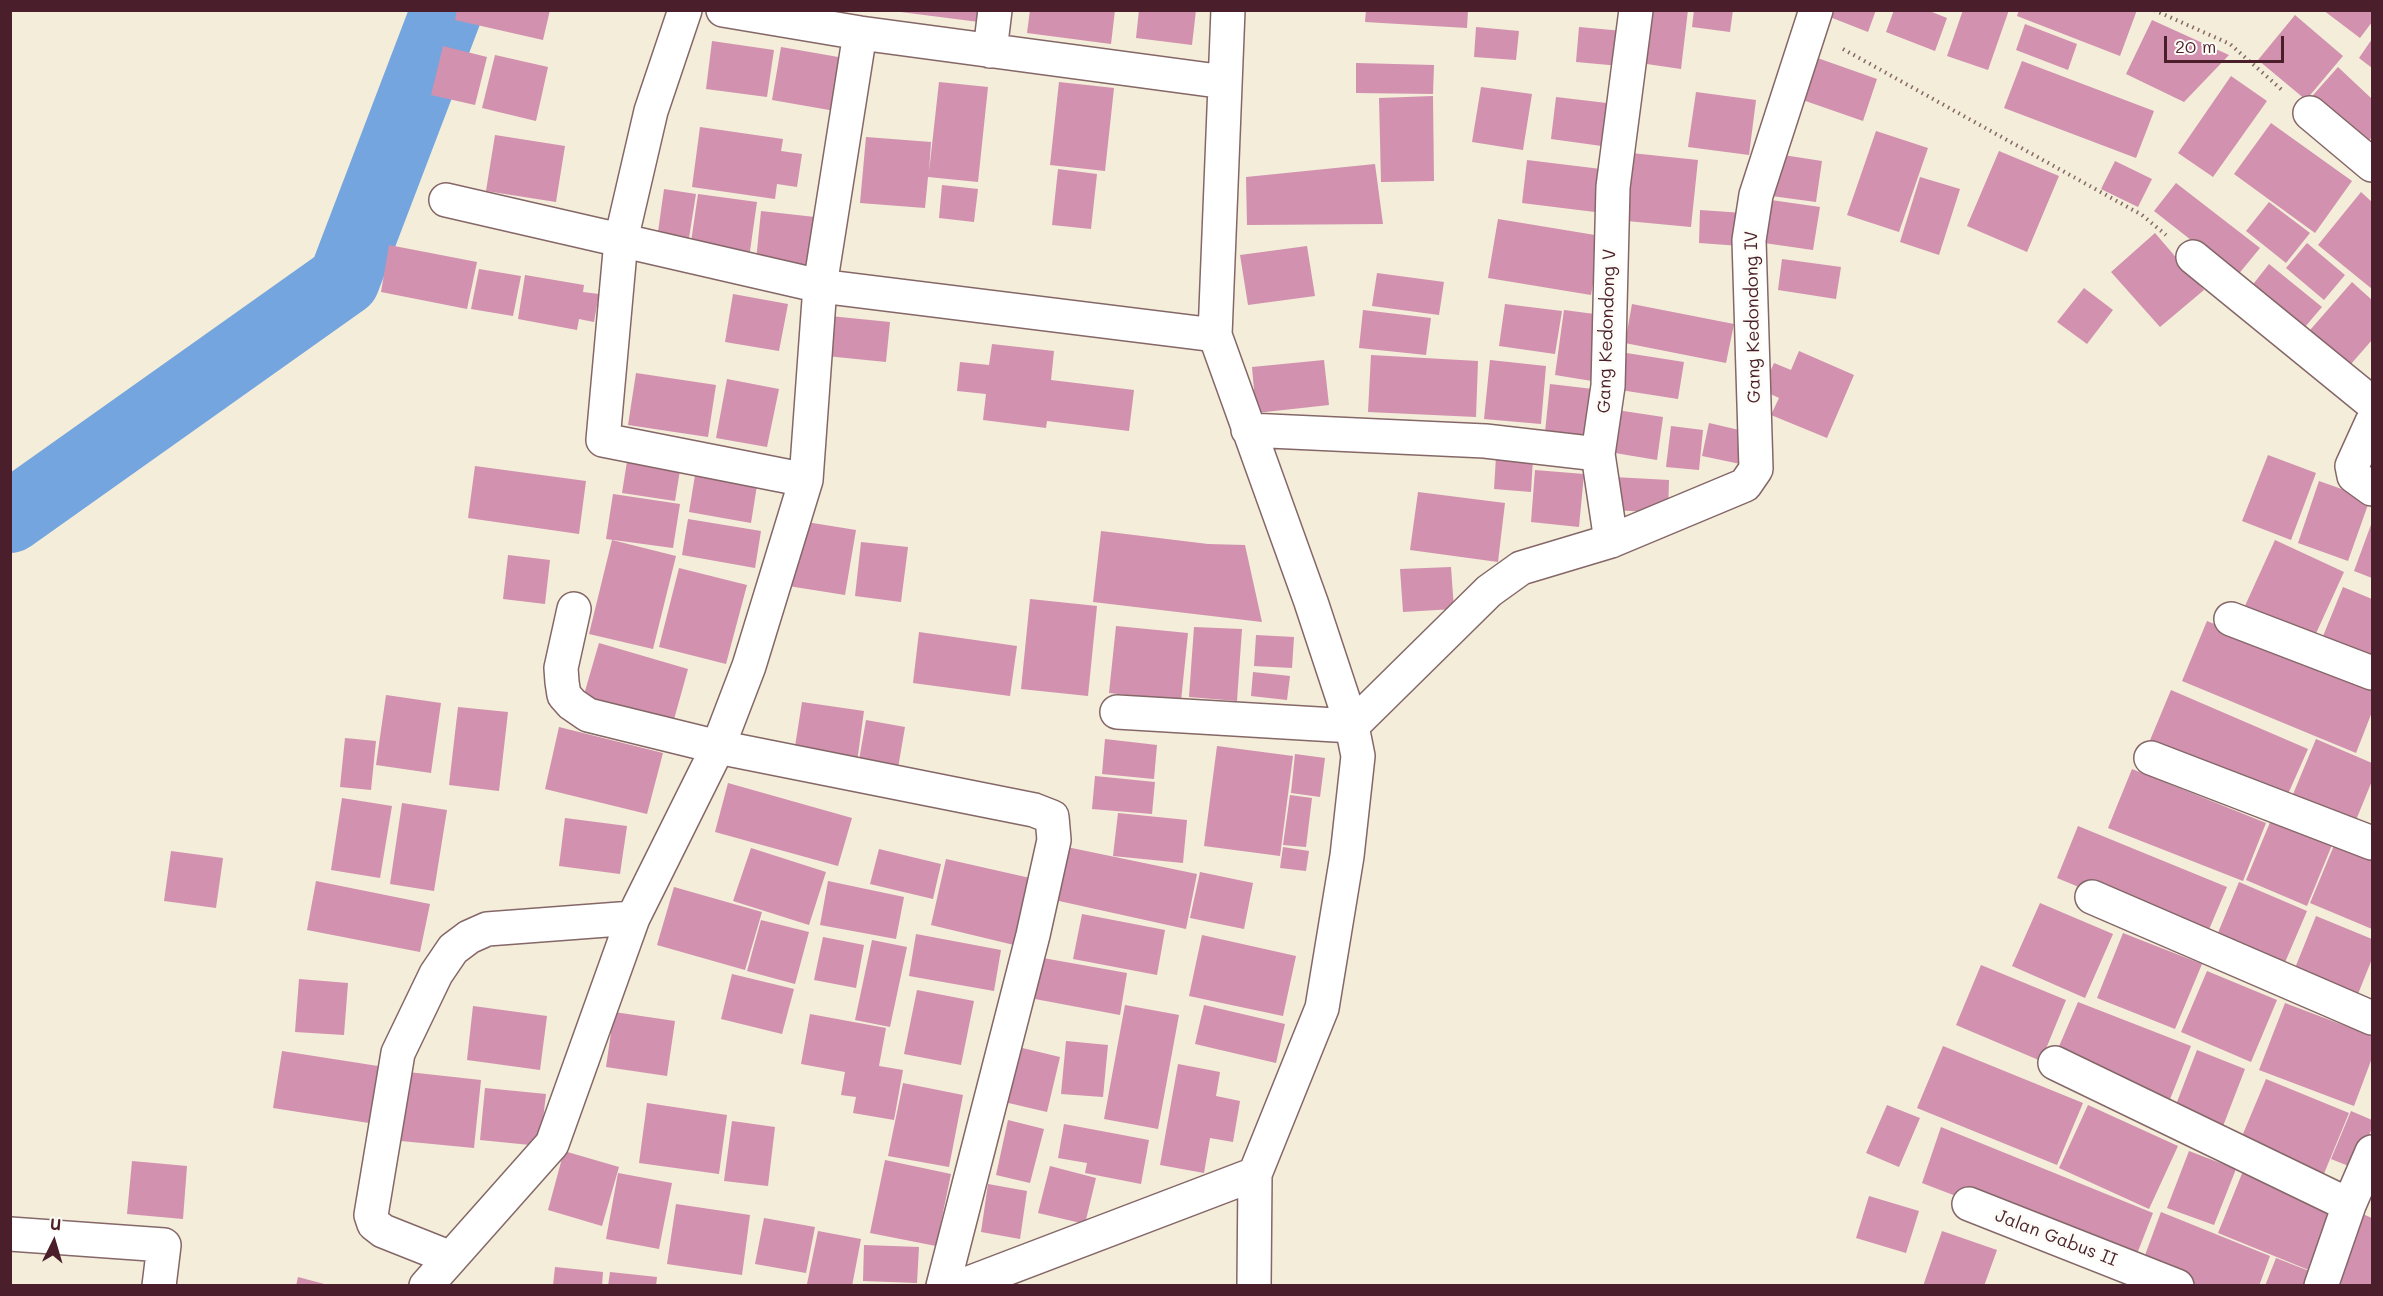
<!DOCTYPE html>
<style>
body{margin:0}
#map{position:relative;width:2383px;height:1296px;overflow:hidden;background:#f3edd9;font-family:Mali,sans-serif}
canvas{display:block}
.frame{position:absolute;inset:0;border:12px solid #4a1f2b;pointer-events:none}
.north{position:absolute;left:24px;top:1212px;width:60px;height:60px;-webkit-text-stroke:4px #fdfcf7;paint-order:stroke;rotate:5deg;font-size:16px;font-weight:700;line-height:24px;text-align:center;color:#4a1f2b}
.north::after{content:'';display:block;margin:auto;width:21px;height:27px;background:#4a1f2b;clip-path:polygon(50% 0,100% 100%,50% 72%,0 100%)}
.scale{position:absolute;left:2164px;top:36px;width:120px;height:27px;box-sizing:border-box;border:3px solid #4a1f2b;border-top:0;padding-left:8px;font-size:18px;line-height:21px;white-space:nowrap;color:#4a1f2b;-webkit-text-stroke:4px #fdfcf7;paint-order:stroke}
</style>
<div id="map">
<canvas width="2383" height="1296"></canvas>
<div class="frame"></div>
<div class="north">U</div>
<div class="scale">20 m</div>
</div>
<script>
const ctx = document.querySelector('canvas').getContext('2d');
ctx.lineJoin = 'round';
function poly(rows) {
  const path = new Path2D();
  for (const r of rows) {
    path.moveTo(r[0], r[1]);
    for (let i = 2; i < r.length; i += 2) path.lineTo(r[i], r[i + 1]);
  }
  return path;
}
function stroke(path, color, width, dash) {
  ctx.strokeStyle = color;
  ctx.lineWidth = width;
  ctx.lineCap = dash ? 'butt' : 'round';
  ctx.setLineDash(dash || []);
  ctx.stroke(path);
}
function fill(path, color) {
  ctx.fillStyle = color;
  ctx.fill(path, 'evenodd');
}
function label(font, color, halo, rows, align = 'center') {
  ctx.font = font + ' Mali,sans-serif';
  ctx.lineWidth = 6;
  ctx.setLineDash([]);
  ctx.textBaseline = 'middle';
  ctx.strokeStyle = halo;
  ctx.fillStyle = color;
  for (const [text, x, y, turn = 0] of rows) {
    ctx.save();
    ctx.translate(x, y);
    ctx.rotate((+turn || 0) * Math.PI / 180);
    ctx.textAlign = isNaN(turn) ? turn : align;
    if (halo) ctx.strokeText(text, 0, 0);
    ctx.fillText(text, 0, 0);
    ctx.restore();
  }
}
stroke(poly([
 [10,517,344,280,447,10]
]), '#74a5df', 72);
fill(poly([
 [457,10,550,10,543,40,455,20],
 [885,10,980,10,979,22],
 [1030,10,1115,10,1111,44,1027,33],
 [1139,10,1196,10,1192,45,1136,38],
 [1366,10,1468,10,1467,28,1365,22],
 [1640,10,1688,10,1681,69,1633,62],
 [1694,10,1733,10,1730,32,1692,27],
 [1812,10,1876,10,1868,32],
 [1894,10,1927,10,1947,18,1935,51,1886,32],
 [1963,10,2009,10,1988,70,1947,56],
 [2019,10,2137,10,2120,56,2017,16],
 [2323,10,2372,10,2372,22,2360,38],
 [2295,15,2343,56,2306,100,2258,60],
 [2152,20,2229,55,2184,102,2126,74],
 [2025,24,2077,44,2068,70,2016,50],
 [1476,27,1519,31,1516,60,1474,57],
 [1579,27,1623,31,1620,66,1576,62],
 [2372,39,2372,68,2359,58],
 [712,41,774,50,767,97,706,89],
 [443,46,487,57,475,105,431,95],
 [781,47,844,58,835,111,772,100],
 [495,55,548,67,536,121,482,108],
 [1809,55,1877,79,1863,121,1794,97],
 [2022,61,2154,111,2136,158,2004,108],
 [1356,63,1434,65,1433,94,1356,93],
 [2338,67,2372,99,2372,137,2360,151,2306,103],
 [2231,76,2267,101,2213,177,2178,153],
 [939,82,988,87,978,182,928,177,925,208,860,203,866,137,931,142,929,172],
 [1059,82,1114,88,1105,171,1050,165],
 [1481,87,1532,94,1523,150,1472,142],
 [1696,92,1756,100,1749,155,1688,147],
 [1433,96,1434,181,1381,182,1379,98],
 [1556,97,1615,104,1609,147,1551,139],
 [2271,123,2352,181,2315,233,2234,174],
 [700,127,783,139,781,151,802,154,797,187,777,184,775,199,692,187],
 [1876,131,1928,148,1899,232,1847,215],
 [495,135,565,146,556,202,486,191],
 [1999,151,2059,176,2027,252,1967,226],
 [1622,152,1698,160,1691,227,1616,220],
 [1770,153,1822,161,1816,202,1764,195],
 [1527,160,1609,170,1603,213,1522,203],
 [2115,161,2152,179,2138,207,2101,189],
 [1375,164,1383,224,1247,225,1246,177],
 [1058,169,1097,174,1091,229,1052,225],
 [1920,177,1960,189,1939,255,1900,242],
 [2176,183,2260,248,2237,276,2154,211],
 [942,185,978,189,974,222,939,218],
 [664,189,696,194,688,244,657,239],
 [2361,192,2372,202,2372,289,2318,245],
 [698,194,757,202,749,258,690,249],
 [1764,199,1820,207,1813,250,1757,242],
 [2269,202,2310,233,2286,263,2246,231],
 [1700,210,1743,213,1741,246,1699,243],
 [761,211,824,218,819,268,756,261],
 [1498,219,1601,236,1591,295,1488,278],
 [2155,233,2204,290,2160,327,2111,272],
 [2307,243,2345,275,2324,300,2286,268],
 [389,245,477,262,467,309,381,292],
 [1307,246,1315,296,1248,305,1240,255],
 [1782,259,1841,267,1836,299,1778,290],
 [2269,264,2322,307,2299,334,2247,292],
 [479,269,521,276,513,316,471,309],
 [1377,273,1444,282,1439,315,1372,306],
 [525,275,584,285,583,292,599,294,594,322,579,319,577,330,518,319],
 [2352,282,2372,300,2372,340,2344,372,2304,337],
 [2084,288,2113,310,2087,344,2057,322],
 [733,294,788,304,779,351,725,342],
 [1505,304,1562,311,1555,354,1499,346],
 [1632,304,1734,324,1726,363,1625,343],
 [1363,310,1431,318,1426,355,1359,348],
 [1564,310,1602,315,1592,381,1555,375],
 [830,316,890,322,886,362,826,356],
 [992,344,1054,351,1051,380,1134,390,1129,431,1047,421,1046,428,983,420,986,394,957,391,960,362,989,365],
 [1799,351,1854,375,1827,438,1771,415,1779,398,1762,390,1774,363,1791,370],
 [1620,352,1684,362,1678,399,1614,389],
 [1371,355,1478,361,1476,417,1368,412],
 [1324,360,1329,405,1256,413,1252,367],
 [1490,360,1546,366,1541,424,1484,419],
 [636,373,716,385,708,437,628,425],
 [727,379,779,389,767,447,716,438],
 [1550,384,1593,389,1587,437,1545,432],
 [1610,409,1663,417,1657,460,1603,451],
 [1709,423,1752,433,1745,465,1702,456],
 [1671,426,1703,430,1699,470,1666,467],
 [628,455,681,464,675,501,622,493],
 [2268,455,2316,473,2291,540,2242,521],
 [1496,457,1533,459,1531,492,1494,489],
 [475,466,586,481,579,534,468,518],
 [696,469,758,479,751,523,689,512],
 [1535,470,1584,474,1579,527,1531,522],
 [1614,477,1669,480,1668,513,1612,510],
 [2319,481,2370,499,2348,561,2298,543],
 [1418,492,1505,503,1498,562,1410,550],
 [613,494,680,504,673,548,606,539],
 [688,519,761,531,755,568,682,555],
 [794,520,856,530,845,595,782,585],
 [2372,522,2372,578,2354,571],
 [1101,531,1208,544,1245,545,1262,622,1093,602],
 [612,540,676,556,653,649,589,634],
 [2275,540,2344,572,2313,640,2244,608],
 [861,542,908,547,901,602,855,596],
 [508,555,550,560,545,604,503,599],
 [1451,567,1454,609,1403,612,1400,569],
 [679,568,747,585,726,664,659,647],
 [2343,587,2372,599,2372,662,2321,641],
 [1030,599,1097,606,1088,696,1021,689],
 [2207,621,2372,689,2372,712,2356,753,2182,681],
 [1116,626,1188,633,1181,701,1109,693],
 [1194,627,1242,629,1237,701,1189,697],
 [919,632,1017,646,1010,696,913,683],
 [1256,635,1294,637,1292,668,1254,666],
 [599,643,688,669,673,723,583,698],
 [1253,672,1290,676,1287,700,1251,696],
 [2171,690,2308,749,2284,803,2148,745],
 [386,695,441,703,431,773,376,765],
 [802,702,864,711,857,762,794,753],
 [458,707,508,712,499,791,449,785],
 [866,720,905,727,898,768,859,760],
 [559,727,663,753,647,814,545,789],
 [345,738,376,741,371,790,340,787],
 [1105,739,1157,745,1154,779,1102,774],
 [2316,739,2372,763,2372,781,2354,825,2291,799],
 [1217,746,1293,756,1280,856,1204,846],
 [1295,754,1325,758,1320,797,1291,793],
 [2132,769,2266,823,2243,881,2108,828],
 [1095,776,1155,782,1152,814,1092,809],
 [728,783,852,818,838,866,715,832],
 [1290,795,1312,798,1306,847,1283,845],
 [342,798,392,806,380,878,331,870],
 [402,803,447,810,434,891,390,884],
 [1118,813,1187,820,1183,863,1113,856],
 [565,818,627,826,620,874,559,866],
 [2271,820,2332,845,2307,906,2246,880],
 [2078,826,2227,887,2205,939,2057,878],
 [2335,843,2372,858,2372,929,2310,903],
 [1062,846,1197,874,1186,929,1050,899],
 [1283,847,1309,851,1306,871,1280,868],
 [751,848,826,872,809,925,733,901],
 [879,849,941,864,933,899,870,884],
 [171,851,223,858,216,908,164,901],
 [946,859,1030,878,1014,945,931,925],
 [1200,872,1253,883,1244,929,1190,918],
 [316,881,430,904,420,952,307,930],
 [828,881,904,897,896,939,820,925],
 [2239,882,2307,911,2283,967,2215,940],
 [674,887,762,912,745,970,657,945],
 [2040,903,2113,934,2085,998,2012,966],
 [1082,914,1165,930,1157,975,1073,959],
 [2316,916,2372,939,2372,959,2356,999,2293,973],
 [761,920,809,932,795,984,747,971],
 [2123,933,2202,964,2175,1029,2097,998],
 [916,934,1001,950,994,991,909,976],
 [1202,935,1296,956,1283,1016,1189,996],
 [823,937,864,945,856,988,814,980],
 [872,940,907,947,890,1027,855,1020],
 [1043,958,1127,973,1120,1015,1035,999],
 [1981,965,2066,1000,2041,1061,1956,1025],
 [2207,971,2277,1000,2251,1062,2181,1032],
 [732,974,794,989,782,1034,721,1019],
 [299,979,348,983,344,1035,295,1032],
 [917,990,974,1001,961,1065,904,1054],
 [2078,1002,2191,1046,2167,1107,2054,1058],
 [2285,1003,2372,1036,2372,1058,2354,1106,2259,1070],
 [1125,1005,1179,1015,1158,1129,1104,1119],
 [1204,1005,1285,1024,1276,1063,1195,1044],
 [473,1006,547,1016,540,1070,467,1060],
 [614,1012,675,1021,667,1076,606,1067],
 [810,1014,886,1028,879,1066,903,1070,894,1120,853,1113,856,1097,841,1095,845,1072,801,1064],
 [1066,1041,1108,1045,1103,1097,1061,1094],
 [1014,1046,1060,1057,1047,1112,1000,1101],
 [1943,1046,2083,1103,2057,1165,1917,1108],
 [2197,1050,2245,1069,2220,1134,2172,1115],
 [282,1051,378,1066,369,1123,273,1108],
 [1178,1064,1220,1072,1216,1096,1240,1101,1233,1142,1210,1138,1204,1173,1160,1165],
 [408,1072,481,1080,474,1148,401,1141],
 [2266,1079,2349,1113,2323,1176,2240,1141],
 [903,1083,963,1095,949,1167,888,1156],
 [485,1088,546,1094,540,1146,480,1140],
 [647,1103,727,1115,719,1174,639,1163],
 [1887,1105,1920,1118,1899,1167,1866,1153],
 [2088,1105,2178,1146,2149,1209,2059,1168],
 [2351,1111,2372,1120,2372,1128,2356,1169,2331,1159],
 [1008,1120,1044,1129,1030,1183,996,1175],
 [732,1121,775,1127,768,1186,724,1181],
 [1064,1124,1149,1140,1141,1184,1085,1173,1087,1163,1058,1158],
 [1941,1127,2153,1213,2133,1264,1922,1183],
 [564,1151,619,1167,602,1226,548,1210],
 [2189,1151,2236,1169,2214,1225,2167,1208],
 [885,1160,951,1174,936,1246,870,1233],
 [132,1161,187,1166,183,1219,127,1214],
 [1050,1166,1096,1178,1085,1224,1038,1213],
 [2243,1171,2342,1210,2316,1273,2218,1233],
 [618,1173,672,1183,659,1249,606,1239],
 [988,1184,1027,1191,1020,1239,981,1232],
 [1869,1196,1919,1211,1906,1253,1856,1238],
 [676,1204,750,1215,742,1275,667,1264],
 [2161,1212,2270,1256,2259,1286,2193,1286,2141,1266],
 [2358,1212,2372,1218,2372,1286,2330,1286],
 [764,1218,815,1227,806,1273,755,1264],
 [818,1231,861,1239,852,1286,807,1284],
 [1942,1231,1997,1250,1984,1286,1923,1286],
 [864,1245,919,1247,917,1283,863,1281],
 [2276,1258,2322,1276,2319,1286,2265,1286],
 [555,1267,603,1272,602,1286,553,1286],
 [610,1272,657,1277,656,1286,608,1286],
 [298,1277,328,1285,328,1286,296,1286]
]), '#d191af');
const minor = poly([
 [685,10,651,111,621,240,603,440,806,480],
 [723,10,860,33,1225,82],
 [990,51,995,10],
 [2310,113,2372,165],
 [446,200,820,286,1215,335],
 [2193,257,2372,403],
 [2372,422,2352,466,2354,476,2372,489],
 [1248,430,1485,441,1598,454],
 [1611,541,1598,454,1608,386,1613,187,1636,10],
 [574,609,561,668,562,682,564,695,572,704,588,715,718,747,1034,810,1052,817,1054,840,1033,935,943,1286],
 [2231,619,2372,673],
 [1117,712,1352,726,1489,591,1521,568,1611,541,1745,485,1756,469,1749,240,1756,195,1816,10],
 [2151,758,2372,843],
 [2092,897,2372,1018],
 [2055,1063,2349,1205],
 [1969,1204,2177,1286],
 [10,1234,164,1245,159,1286],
 [451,1258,383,1231,374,1224,371,1215,398,1053,436,974,453,949,469,937,487,929,633,918],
 [426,1286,552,1144,633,918,718,747,749,666,806,480,820,286,860,33],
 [961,1286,1255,1174,1322,1008,1347,856,1358,756,1352,726,1311,602,1215,335,1228,10],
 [1254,1286,1255,1174],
 [2321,1286,2349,1205,2372,1152]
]);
stroke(minor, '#856768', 36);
stroke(poly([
 [2154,10,2230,44,2282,90],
 [1843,49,2142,215,2166,235]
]), '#856768', 4, [1.5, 4.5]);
stroke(minor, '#fff', 33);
label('18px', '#4a1f2b', '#fdfcf7', [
 ["Gang Kedondong IV",1753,317,-91],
 ["Gang Kedondong V",1607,331,-88],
 ["Jalan Gabus II",2056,1238,21]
]);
</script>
